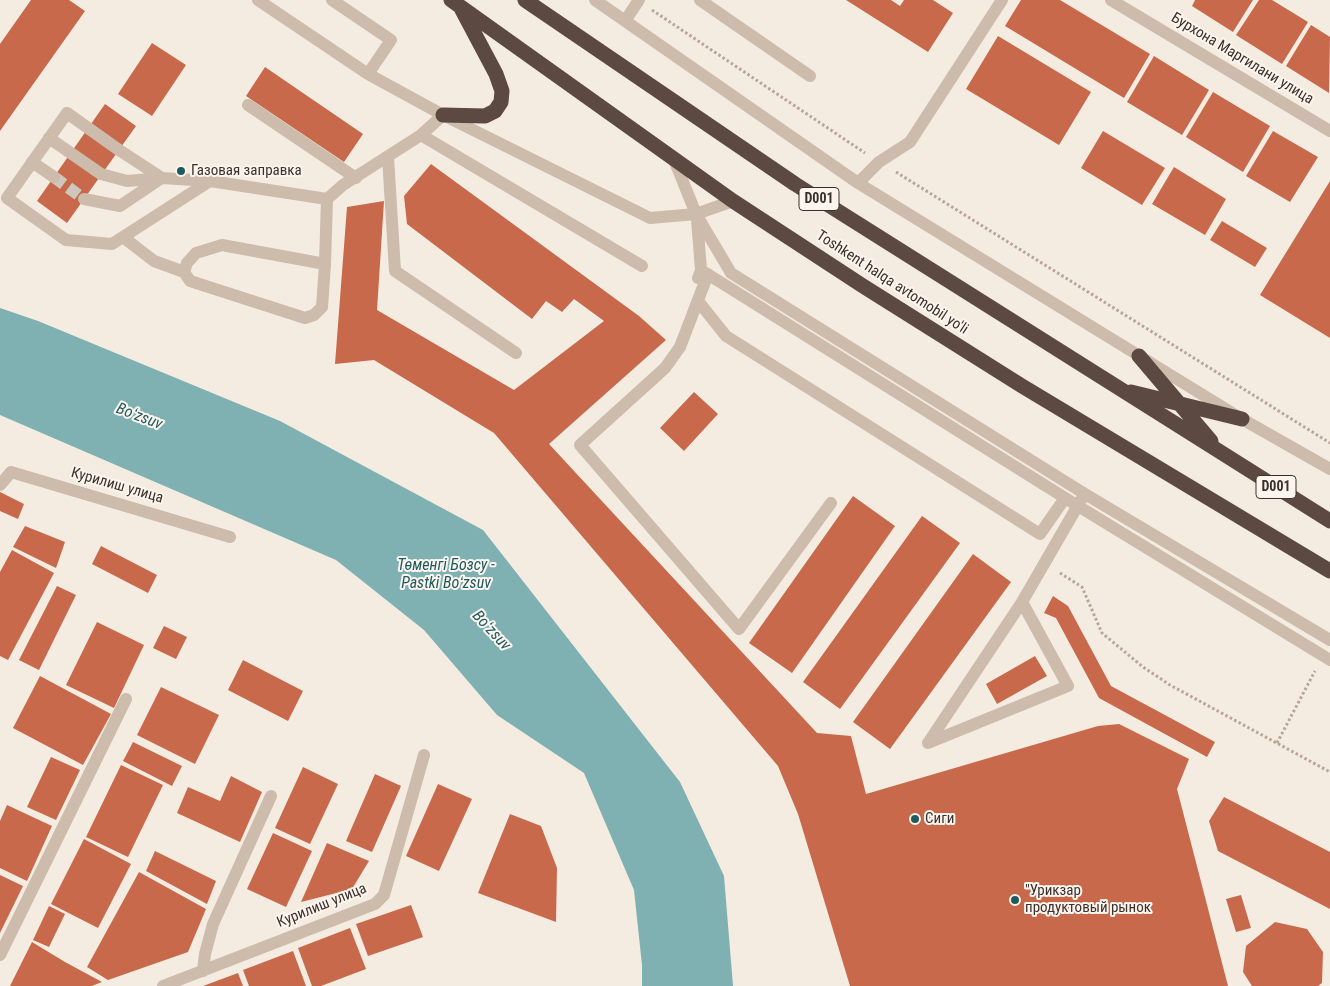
<!DOCTYPE html>
<meta charset="utf-8">
<style>
body{margin:0}
canvas{display:block;background:#f4ebe1}
</style>
<canvas width="1330" height="986"></canvas>
<script>
const ctx = document.querySelector('canvas').getContext('2d');
ctx.lineJoin = 'round';
function fill(path, color) {
  ctx.fillStyle = color;
  ctx.fill(path, 'evenodd');
}
function poly(rows) {
  const path = new Path2D();
  for (const r of rows) {
    path.moveTo(r[0], r[1]);
    for (let i = 2; i < r.length; i += 2) path.lineTo(r[i], r[i + 1]);
  }
  return path;
}
function stroke(path, color, width, dash) {
  ctx.strokeStyle = color;
  ctx.lineWidth = width;
  ctx.lineCap = dash ? 'butt' : 'round';
  ctx.setLineDash(dash || []);
  ctx.stroke(path);
}
function label(font, color, halo, rows, align = 'center') {
  ctx.font = font + ' "Roboto Condensed",sans-serif';
  ctx.lineWidth = 4;
  ctx.setLineDash([]);
  ctx.textBaseline = 'middle';
  ctx.strokeStyle = halo;
  ctx.fillStyle = color;
  for (const [text, x, y, turn = 0] of rows) {
    ctx.save();
    ctx.translate(x, y);
    ctx.rotate((+turn || 0) * Math.PI / 180);
    ctx.textAlign = isNaN(turn) ? turn : align;
    if (halo) ctx.strokeText(text, 0, 0);
    ctx.fillText(text, 0, 0);
    ctx.restore();
  }
}
fill(poly([
 [0,308,38,321,280,421,483,530,680,782,724,876,733,986,642,986,642,965,634,890,584,773,497,715,424,630,336,560,0,415]
]), '#7fb0b2');
fill(poly([
 [31,0,69,0,85,11,0,131,0,44],
 [846,0,891,0,900,6,904,0,933,0,953,13,928,52],
 [1021,0,1060,0,1150,54,1124,98,1005,26],
 [1195,0,1253,0,1233,32,1192,6],
 [1259,0,1272,0,1308,22,1282,64,1236,35],
 [1311,25,1330,37,1329,93,1286,66],
 [998,36,1091,92,1059,145,966,89],
 [152,43,186,65,152,116,118,94],
 [1154,56,1209,90,1182,135,1127,102],
 [265,67,363,134,344,162,246,96],
 [1213,92,1270,126,1243,172,1186,137],
 [105,104,136,126,67,223,37,201],
 [1103,131,1165,168,1142,205,1081,168],
 [1273,131,1318,157,1290,202,1246,176],
 [431,164,639,316,666,340,549,444,817,733,851,736,866,794,1098,726,1119,724,1189,759,1177,789,1228,986,850,986,798,814,778,766,494,433,374,360,335,364,347,207,384,201,377,310,514,390,604,321,574,299,562,312,546,301,532,319,407,224,404,196],
 [1174,167,1226,199,1205,235,1152,204],
 [1330,181,1330,338,1260,295],
 [1222,221,1267,248,1255,267,1210,240],
 [694,392,718,414,684,451,660,428],
 [0,492,24,504,18,519,0,511],
 [853,496,895,526,792,673,749,643],
 [922,516,960,543,840,709,803,682],
 [25,526,65,542,56,568,13,547],
 [101,546,157,575,148,593,92,564],
 [12,550,54,573,8,660,0,656,0,572],
 [973,554,1011,582,890,749,853,722],
 [57,586,76,595,39,670,19,660],
 [1053,596,1068,606,1111,686,1215,742,1207,757,1099,698,1056,618,1044,613],
 [97,622,144,645,114,708,66,685],
 [164,626,187,637,176,659,153,648],
 [1035,656,1047,676,997,704,986,684],
 [243,660,303,691,288,721,228,690],
 [40,676,111,714,83,765,13,728],
 [161,687,219,715,195,764,137,735],
 [133,742,182,766,172,786,123,761],
 [51,757,80,770,56,820,27,807],
 [121,765,163,785,128,857,86,837],
 [303,767,338,784,310,844,275,828],
 [375,774,401,786,372,852,346,841],
 [231,776,262,792,240,842,177,813,188,787,220,801],
 [438,784,472,799,439,871,406,856],
 [1224,797,1330,852,1330,909,1218,851,1209,821],
 [7,805,52,826,27,881,0,868,0,821],
 [510,814,541,826,557,868,556,922,478,893],
 [273,833,312,851,286,907,247,889],
 [84,839,131,864,98,928,51,904],
 [327,843,369,861,352,889,301,902],
 [155,851,216,881,207,904,146,871],
 [139,872,206,909,188,952,108,980,87,967],
 [0,875,23,886,0,933],
 [1241,895,1251,928,1236,932,1226,899],
 [411,905,423,937,368,956,356,924],
 [49,906,65,914,49,947,33,940],
 [1275,922,1307,929,1323,952,1322,983,1318,986,1252,986,1243,972,1246,946],
 [350,928,366,969,321,986,312,986,298,948],
 [32,942,65,962,102,982,92,986,10,986],
 [293,951,306,986,249,986,243,970],
 [238,973,243,986,203,986]
]), '#c8694b');
stroke(poly([
 [54,177,84,199]
]), '#cfc6bd', 12, [12, 6]);
stroke(poly([
 [652,10,865,153],
 [896,172,1330,443],
 [1060,573,1082,587,1102,633,1143,667,1170,685,1330,772],
 [1277,743,1315,671]
]), '#b9a596', 3, [2.5, 2.5]);
stroke(poly([
 [258,0,368,74,443,115,650,218,696,214,733,201],
 [332,0,391,40,368,74],
 [595,0,858,183,1242,419,1330,469],
 [700,0,810,76],
 [1111,0,1330,131],
 [625,21,639,0],
 [248,105,356,178],
 [421,135,642,266],
 [49,138,101,174,127,181,162,178,210,181,327,199,343,185,421,135,443,115],
 [388,157,395,271,516,353],
 [673,157,696,214,731,273,1085,494,1330,640],
 [32,162,54,177],
 [162,178,119,150,67,113,7,198,66,240,112,244,210,181],
 [858,183,879,162,910,142,1002,0],
 [84,199,120,206,160,179],
 [697,219,701,270,698,278],
 [123,237,154,261,184,272],
 [325,264,222,245,196,253,187,263,184,272,190,281,305,318,314,315,322,307,325,264,327,199],
 [701,270,1078,506,1330,660],
 [708,274,680,347,665,368,580,445,739,629,831,503],
 [698,301,726,336,1040,534,1065,498],
 [0,485,11,472,230,537],
 [1022,602,1068,686,928,743,1022,602,1081,500],
 [0,955,126,699],
 [203,971,205,954,213,924,271,796],
 [163,986,375,904,384,895,424,755]
]), '#cdbbac', 12);
stroke(poly([
 [451,0,733,201,863,286,1022,386,1330,571],
 [525,0,795,184,1330,521],
 [443,115,485,116,495,111,501,102,502,91,496,74,462,10],
 [1139,356,1211,441],
 [1131,392,1242,419]
]), '#5c4a42', 15);
for (const [x, y, r, color] of [
 [181,171,5,"#1f5a5e"],
 [915,819,5,"#1f5a5e"],
 [1015,900,5,"#1f5a5e"]
]) {
  const dot = new Path2D();
  dot.arc(x, y, r, 0, 2 * Math.PI);
  ctx.fillStyle = color;
  ctx.fill(dot);
  stroke(dot, '#fbf5ee', 2);
}
for (const [x, y, w] of [
 [819,199,40],
 [1276,487,40]
]) {
  const box = new Path2D();
  box.roundRect(x - w / 2, y - 11.5, w, 23, 4);
  ctx.fillStyle = '#fbf5ee';
  ctx.fill(box);
  stroke(box, '#3b302b', 1);
}
label('bold 14px', '#3b302b', null, [
 ["D001",819,199],
 ["D001",1276,487]
]);
label('15px', '#3b302b', '#fbf5ee', [
 ["Бурхона Маргилани улица",1242,59,31],
 ["Toshkent halqa avtomobil yo'li",892,283,33],
 ["Курилиш улица",117,486,16],
 ["Курилиш улица",322,906,-22]
]);
label('15px', '#3b302b', '#fbf5ee', [
 ["Газовая заправка",191,171],
 ["Сиги",925,819],
 ["\"Урикзар",1025,891],
 ["продуктовый рынок",1025,908]
], 'left');
label('italic 16px', '#1f5a5e', '#fbf5ee', [
 ["Boʻzsuv",139,417,21],
 ["Төменгі Бозсу -",446,566],
 ["Pastki Boʻzsuv",446,584],
 ["Boʻzsuv",491,631,47]
]);
</script>
